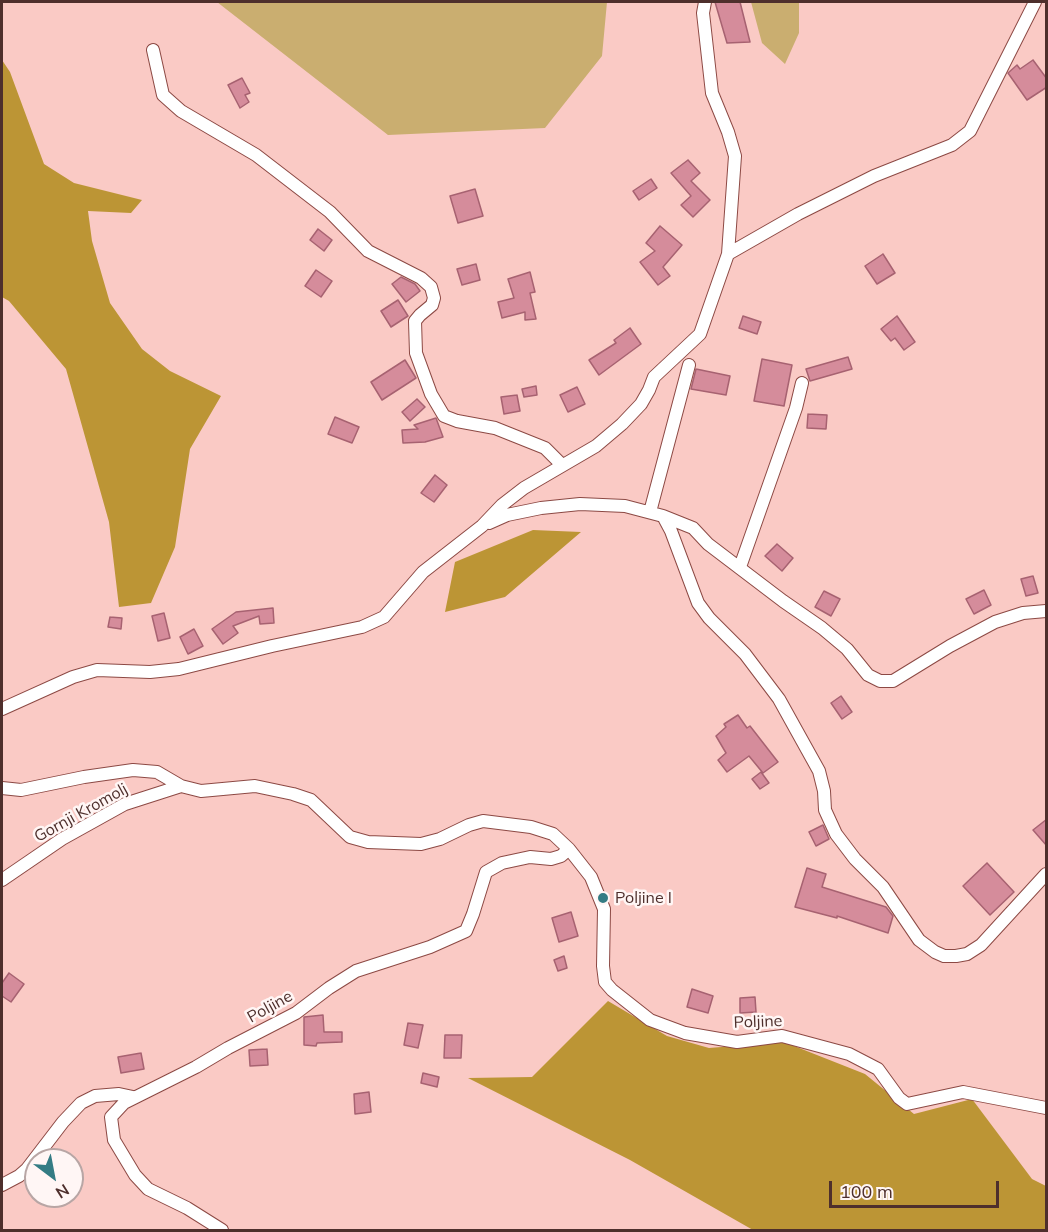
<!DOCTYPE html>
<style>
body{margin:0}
#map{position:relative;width:1048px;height:1232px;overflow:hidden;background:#facac5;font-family:Mulish,sans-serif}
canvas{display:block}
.frame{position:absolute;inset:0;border:3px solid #4e2f2c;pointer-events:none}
.north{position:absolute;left:24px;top:1148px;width:60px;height:60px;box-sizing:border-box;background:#fff6f5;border:2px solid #b8a6a5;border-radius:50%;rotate:148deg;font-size:16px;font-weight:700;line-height:24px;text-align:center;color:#4e2f2c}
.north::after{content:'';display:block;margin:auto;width:21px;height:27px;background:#347c84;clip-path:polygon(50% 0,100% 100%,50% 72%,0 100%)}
.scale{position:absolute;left:829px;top:1181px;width:170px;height:27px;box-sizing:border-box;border:3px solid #4e2f2c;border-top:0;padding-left:8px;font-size:18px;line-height:21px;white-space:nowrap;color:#4e2f2c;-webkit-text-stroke:4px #fff6f5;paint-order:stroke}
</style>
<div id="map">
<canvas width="1048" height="1232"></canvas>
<div class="frame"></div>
<div class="north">N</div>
<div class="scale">100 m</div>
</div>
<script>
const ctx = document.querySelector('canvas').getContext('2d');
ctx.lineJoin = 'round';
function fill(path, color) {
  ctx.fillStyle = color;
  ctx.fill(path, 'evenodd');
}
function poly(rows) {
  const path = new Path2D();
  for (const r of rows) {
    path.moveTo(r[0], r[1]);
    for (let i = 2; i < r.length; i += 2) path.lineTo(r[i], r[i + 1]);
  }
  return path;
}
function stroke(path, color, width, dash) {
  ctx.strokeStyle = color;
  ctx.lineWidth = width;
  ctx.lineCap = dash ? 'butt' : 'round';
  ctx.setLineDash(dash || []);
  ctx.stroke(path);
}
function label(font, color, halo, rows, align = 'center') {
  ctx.font = font + ' Mulish,sans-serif';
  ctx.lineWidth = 5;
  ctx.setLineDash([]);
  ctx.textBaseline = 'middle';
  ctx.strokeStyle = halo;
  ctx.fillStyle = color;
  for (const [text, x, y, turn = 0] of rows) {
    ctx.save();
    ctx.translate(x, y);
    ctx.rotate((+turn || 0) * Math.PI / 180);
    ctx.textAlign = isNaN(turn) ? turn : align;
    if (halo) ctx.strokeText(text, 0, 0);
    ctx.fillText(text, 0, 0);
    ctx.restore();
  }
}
fill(poly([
 [217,2,607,2,602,56,545,128,388,135],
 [751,2,799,2,799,33,785,64,762,43]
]), '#caae70');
fill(poly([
 [2,60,10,72,44,164,74,183,142,200,131,213,88,211,92,241,110,303,142,349,170,371,221,396,190,449,175,547,151,603,119,607,109,522,66,369,9,301,2,297],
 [533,530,581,532,505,597,445,612,455,562],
 [608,1001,667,1036,709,1048,784,1042,865,1074,914,1114,972,1099,1032,1179,1046,1186,1046,1230,753,1230,630,1160,468,1078,532,1077]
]), '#bc9535');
const building = poly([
 [715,2,740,2,750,42,727,43,715,2],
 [1033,60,1047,79,1047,87,1027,100,1008,73,1017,65,1020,69,1033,60],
 [242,78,250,93,245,95,249,102,240,108,228,85,242,78],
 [688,160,700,173,691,181,710,200,693,217,681,205,691,196,671,173,688,160],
 [651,179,657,188,639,200,633,191,651,179],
 [475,189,483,216,458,223,450,196,475,189],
 [660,226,682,245,663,267,670,276,658,285,640,262,655,251,646,243,660,226],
 [318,229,332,240,324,251,310,240,318,229],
 [883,254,895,273,877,284,865,266,883,254],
 [476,264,480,280,462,285,457,269,476,264],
 [316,270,332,281,321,297,305,286,316,270],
 [530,272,535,292,530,293,536,319,525,320,525,312,502,318,498,302,514,298,508,279,530,272],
 [401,277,415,284,420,291,406,302,392,284,401,277],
 [398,300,408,316,391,327,381,311,398,300],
 [743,316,761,322,757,334,739,328,743,316],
 [897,316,915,342,904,350,895,338,891,341,881,329,897,316],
 [630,328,641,344,599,375,589,360,616,343,614,340,630,328],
 [848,357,852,369,810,381,806,369,848,357],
 [762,359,792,365,784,406,754,401,762,359],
 [405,360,416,378,382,400,371,382,405,360],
 [696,369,730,376,726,395,691,389,696,369],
 [536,386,537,395,524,397,522,389,536,386],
 [577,387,585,404,568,412,560,395,577,387],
 [517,395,520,411,504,414,501,397,517,395],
 [417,399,425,407,410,421,402,412,417,399],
 [808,414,827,415,826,429,807,428,808,414],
 [335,417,359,427,352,443,328,434,335,417],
 [436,418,443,437,425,442,403,443,402,430,418,429,414,425,436,418],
 [435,475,447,485,434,502,421,493,435,475],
 [777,544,793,558,782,571,765,556,777,544],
 [1033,576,1038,593,1026,596,1021,579,1033,576],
 [984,590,991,605,974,614,966,599,984,590],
 [824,591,840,599,831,616,815,607,824,591],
 [273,608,274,623,260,624,259,616,233,626,238,633,223,644,212,629,236,612,273,608],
 [164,613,170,638,158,641,152,616,164,613],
 [110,617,122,618,121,629,108,627,110,617],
 [194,629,203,646,188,654,180,637,194,629],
 [841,696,852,712,842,719,831,703,841,696],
 [738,715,747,728,750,726,778,762,763,773,749,756,727,772,718,760,726,753,716,736,726,727,724,724,738,715],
 [761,772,769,783,760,789,752,779,761,772],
 [1047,819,1047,846,1033,830,1047,819],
 [823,825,829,839,816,846,809,832,823,825],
 [987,863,1014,892,990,915,963,886,987,863],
 [807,868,826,874,822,887,886,907,893,916,888,933,837,916,837,918,795,907,807,868],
 [571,912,578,936,559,942,552,918,571,912],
 [564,956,567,968,558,971,554,960,564,956],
 [9,973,24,984,11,1002,2,996,2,983,9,973],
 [692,989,713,996,708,1013,687,1007,692,989],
 [755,997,756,1012,740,1013,740,998,755,997],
 [323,1015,324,1032,342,1032,342,1042,317,1043,316,1046,304,1045,304,1017,323,1015],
 [408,1023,423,1025,418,1048,404,1045,408,1023],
 [445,1035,462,1035,461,1058,444,1058,445,1035],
 [267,1049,268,1065,250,1066,249,1050,267,1049],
 [141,1053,144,1069,121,1073,118,1057,141,1053],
 [423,1073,439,1077,437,1087,421,1083,423,1073],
 [369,1092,371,1112,355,1114,354,1094,369,1092]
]);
fill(building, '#d58c9b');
stroke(building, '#a76271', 1.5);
const minor = poly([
 [705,2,703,13,712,93,728,132,735,156,728,254],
 [153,50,163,95,181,111,256,155,330,212,368,251,421,278,431,287,434,298,432,305,420,315,415,321,416,353,431,394,444,416,457,421,495,428,545,448,562,465],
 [650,512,689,365],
 [663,516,693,528,708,544,783,601,822,628,847,649,868,675,880,681,893,681,950,646,995,622,1023,613,1046,611],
 [489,523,507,515,541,508,580,504,625,506,663,516,671,531,698,603,709,618,745,654,779,699,819,771,824,791,825,810,836,834,855,859,883,887,919,940,935,952,944,956,956,956,967,954,981,945,1046,874],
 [740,567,796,408,802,383],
 [2,709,73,677,97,670,150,672,179,669,272,646,362,627,384,617,423,572,482,526,502,505,524,488,596,446,622,424,641,404,649,390,654,377,700,334,728,254,798,214,874,176,952,145,970,131,1035,2],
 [2,788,21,790,84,777,133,770,157,772,181,786,201,791,255,786,293,794,311,800,350,837,368,842,421,844,440,839,469,825,483,821,531,827,553,834,569,849,591,877,604,909,603,966,605,982,612,990,650,1020,685,1033,737,1042,782,1036,849,1054,878,1069,899,1098,907,1104,963,1092,1046,1108],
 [2,880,62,839,125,804,181,786],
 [2,1185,19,1176,27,1169,63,1122,81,1103,95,1096,119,1094,133,1097],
 [222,1230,187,1208,148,1189,135,1175,114,1140,111,1117,124,1103,196,1067,228,1048,296,1013,329,988,356,971,430,947,466,931,473,914,486,872,502,863,530,857,551,859,561,856,569,849]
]);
stroke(minor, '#8c4944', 14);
stroke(minor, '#fff', 12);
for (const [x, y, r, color] of [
 [603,898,6,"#347c84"]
]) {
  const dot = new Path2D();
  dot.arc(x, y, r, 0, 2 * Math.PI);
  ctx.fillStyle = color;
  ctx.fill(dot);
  stroke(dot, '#fff6f5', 2);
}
label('16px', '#4e2f2c', '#fff6f5', [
 ["Gornji Kromolj",81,813,-29],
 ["Poljine",270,1007,-29],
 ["Poljine",758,1022,-2]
]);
label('16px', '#4e2f2c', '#fff6f5', [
 ["Poljine I",615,898]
], 'left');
</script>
